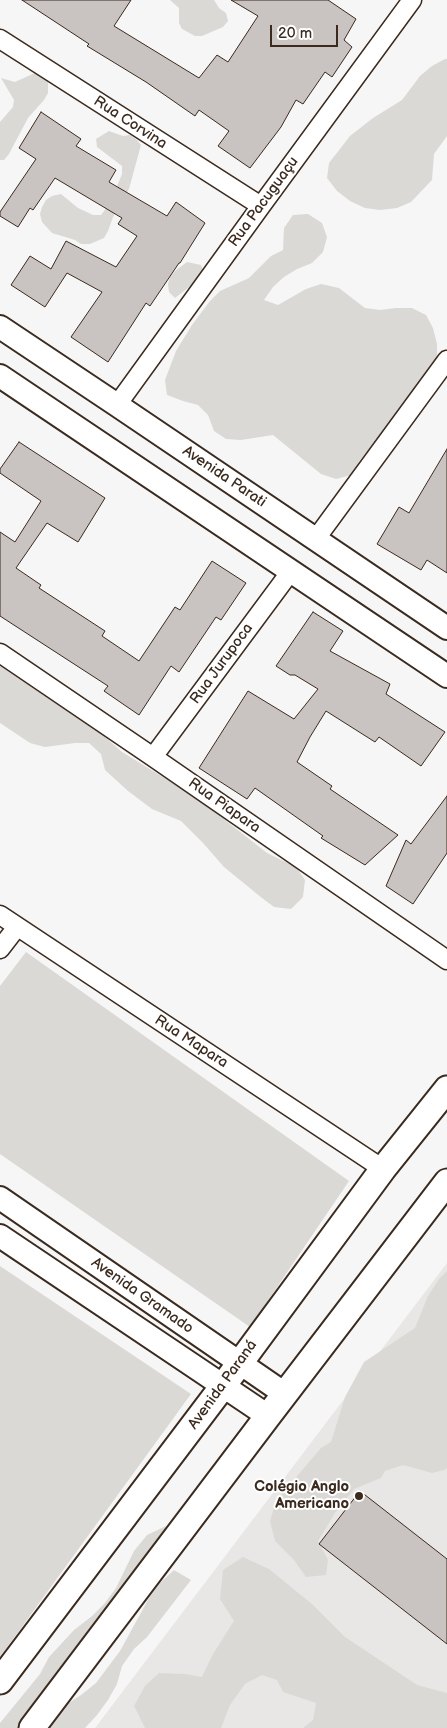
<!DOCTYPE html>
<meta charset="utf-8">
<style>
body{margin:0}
#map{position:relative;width:447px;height:1728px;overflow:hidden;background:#f7f6f6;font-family:"Balsamiq Sans",sans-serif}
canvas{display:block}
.scale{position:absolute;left:270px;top:25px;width:68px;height:22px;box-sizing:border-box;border:2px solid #3b2a1e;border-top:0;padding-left:6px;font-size:15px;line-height:18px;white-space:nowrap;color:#3b2a1e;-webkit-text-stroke:4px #fff;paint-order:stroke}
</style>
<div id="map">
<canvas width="447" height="1728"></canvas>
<div class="scale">20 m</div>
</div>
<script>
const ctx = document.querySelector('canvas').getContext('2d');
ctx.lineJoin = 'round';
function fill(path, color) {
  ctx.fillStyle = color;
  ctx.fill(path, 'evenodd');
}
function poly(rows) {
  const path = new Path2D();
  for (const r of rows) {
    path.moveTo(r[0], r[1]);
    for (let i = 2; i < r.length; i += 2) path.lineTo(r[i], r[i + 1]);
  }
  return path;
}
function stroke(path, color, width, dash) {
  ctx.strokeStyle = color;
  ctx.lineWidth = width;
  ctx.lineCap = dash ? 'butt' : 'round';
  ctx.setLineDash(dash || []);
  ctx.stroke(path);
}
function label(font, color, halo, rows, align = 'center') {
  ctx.font = font + ' "Balsamiq Sans",sans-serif';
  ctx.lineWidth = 4;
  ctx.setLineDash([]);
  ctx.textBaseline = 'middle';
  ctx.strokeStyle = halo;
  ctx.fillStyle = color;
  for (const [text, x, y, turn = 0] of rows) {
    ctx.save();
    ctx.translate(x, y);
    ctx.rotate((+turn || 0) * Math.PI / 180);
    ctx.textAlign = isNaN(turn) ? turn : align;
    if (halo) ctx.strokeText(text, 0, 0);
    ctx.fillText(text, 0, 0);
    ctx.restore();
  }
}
fill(poly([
 [447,1263,447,1728,95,1728]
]), '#e9e7e6');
fill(poly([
 [170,0,214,0,219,8,226,13,228,21,223,27,202,36,195,36,182,29,179,23,179,8],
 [445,59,447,59,447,136,434,154,432,180,411,202,397,208,380,210,365,208,350,201,337,191,327,178,329,163,350,136,373,118,402,100,420,76,432,66],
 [37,72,45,76,48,83,48,93,44,100,28,118,9,154,4,160,0,160,0,122,13,107,14,100,1,78,15,82],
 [109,131,123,136,130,135,137,140,141,145,129,189,113,217,108,231,104,238,90,244,81,244,75,240,52,233,42,222,40,214,42,207,46,200,52,196,61,194,78,208,93,215,101,215,110,203,122,174,122,166,97,147,96,139],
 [308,214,322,223,327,237,323,252,312,263,297,269,284,277,273,287,264,300,278,305,306,289,321,284,339,288,365,308,380,310,396,308,412,308,426,315,433,328,437,344,437,360,380,436,360,460,351,475,336,479,321,474,273,435,241,440,226,439,214,431,208,415,198,405,183,401,167,395,165,380,176,351,192,325,210,301,220,291,249,278,271,256,283,250,284,228,293,215],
 [187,262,201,265,203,270,193,284,175,298,169,292,168,284,170,277,175,271],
 [0,655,98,731,122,752,197,798,267,853,296,867,305,880,303,897,291,909,274,907,262,898,224,867,203,843,181,821,152,809,128,791,105,770,101,754,89,743,75,743,45,747,30,743,0,723],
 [26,952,349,1181,250,1327,0,1154,0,986],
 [0,1266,191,1394,0,1657],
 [447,1271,447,1468,444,1470,432,1473,403,1465,385,1471,381,1478,354,1489,335,1513,318,1541,328,1560,326,1575,306,1577,294,1560,275,1541,270,1521,276,1501,321,1448,331,1442,345,1397,364,1362,415,1328,428,1296,439,1279],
 [166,1526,159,1544,28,1728,0,1728,0,1723,40,1674,49,1657,74,1630,92,1616,105,1603,116,1588,134,1551,147,1535],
 [243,1557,269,1569,313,1605,345,1637,417,1685,447,1693,447,1728,303,1728,313,1720,316,1703,283,1692,277,1680,262,1675,245,1684,230,1705,221,1728,145,1728,134,1706,145,1686,159,1673,185,1674,202,1677,213,1654,234,1621,220,1599,223,1570],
 [174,1570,191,1580,147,1637,134,1649,122,1666,117,1684,108,1700,97,1715,85,1728,45,1728,64,1706,81,1695,96,1683,120,1651,149,1598,160,1583]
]), '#dbd9d6');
const building = poly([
 [22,0,131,0,114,26,199,78,217,55,228,62,258,16,231,0,328,0,356,19,344,40,352,47,332,77,325,72,303,104,296,100,281,127,250,168,218,146,229,131,199,110,195,116,146,82,87,46,89,44,22,0],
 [41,112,81,139,76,146,116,170,109,182,167,216,176,202,205,223,180,263,179,263,150,306,146,303,108,362,71,337,102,292,67,273,45,307,11,285,30,256,51,269,66,241,116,267,137,236,118,224,122,218,55,178,33,210,30,208,18,227,0,216,0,212,36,159,19,148,41,112],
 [19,442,105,498,78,542,47,523,16,568,41,585,39,588,105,631,102,636,139,661,175,607,180,610,212,561,246,583,221,620,216,617,179,672,171,666,139,715,104,691,108,686,0,616,0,532,15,542,41,501,0,473,0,469,19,442],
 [447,449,447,573,427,560,421,570,377,544,399,507,409,513,447,449],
 [313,612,343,631,330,651,390,684,386,694,445,732,421,766,379,737,375,742,326,711,310,737,297,762,332,786,330,789,398,835,365,865,321,838,323,836,255,788,247,799,199,768,248,691,294,719,318,689,295,675,290,675,276,666,313,612],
 [447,796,447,853,413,904,386,886,406,840,411,844,447,796],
 [360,1491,447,1559,447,1644,319,1544,360,1491]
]);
fill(building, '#c9c3c1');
stroke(building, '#3b2a1e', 1);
const minor = poly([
 [0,39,261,206],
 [117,405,261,206,412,0],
 [315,540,447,360],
 [0,653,153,757,447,960],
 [153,757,291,571],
 [0,915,383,1169],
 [0,949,17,927]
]);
const tertiary = poly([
 [0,327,117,405,447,628],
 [0,376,447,676],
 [0,1198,285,1394],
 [0,1236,268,1416]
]);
const secondary = poly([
 [0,1681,223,1386,383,1169,447,1089],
 [32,1728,268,1416,447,1182]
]);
stroke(minor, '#3b2a1e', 21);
stroke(tertiary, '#3b2a1e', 26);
stroke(secondary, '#3b2a1e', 29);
stroke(minor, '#fff', 18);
stroke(tertiary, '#fff', 22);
stroke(secondary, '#fff', 25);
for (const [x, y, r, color] of [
 [359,1496,5,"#3b2a1e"]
]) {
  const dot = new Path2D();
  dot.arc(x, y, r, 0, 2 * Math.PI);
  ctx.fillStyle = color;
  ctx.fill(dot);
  stroke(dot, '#fff', 2);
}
label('15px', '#3b2a1e', '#fff', [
 ["Rua Corvina",130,123,33],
 ["Rua Pacuguaçu",264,202,-54],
 ["Avenida Parati",224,477,34],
 ["Rua Jurupoca",222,664,-54],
 ["Rua Piapara",224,806,35],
 ["Rua Mapara",191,1042,33],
 ["Avenida Gramado",142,1296,35],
 ["Avenida Paraná",223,1385,-54]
]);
label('bold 15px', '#3b2a1e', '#fff', [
 ["Colégio Anglo",349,1487],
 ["Americano",349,1504]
], 'right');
</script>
